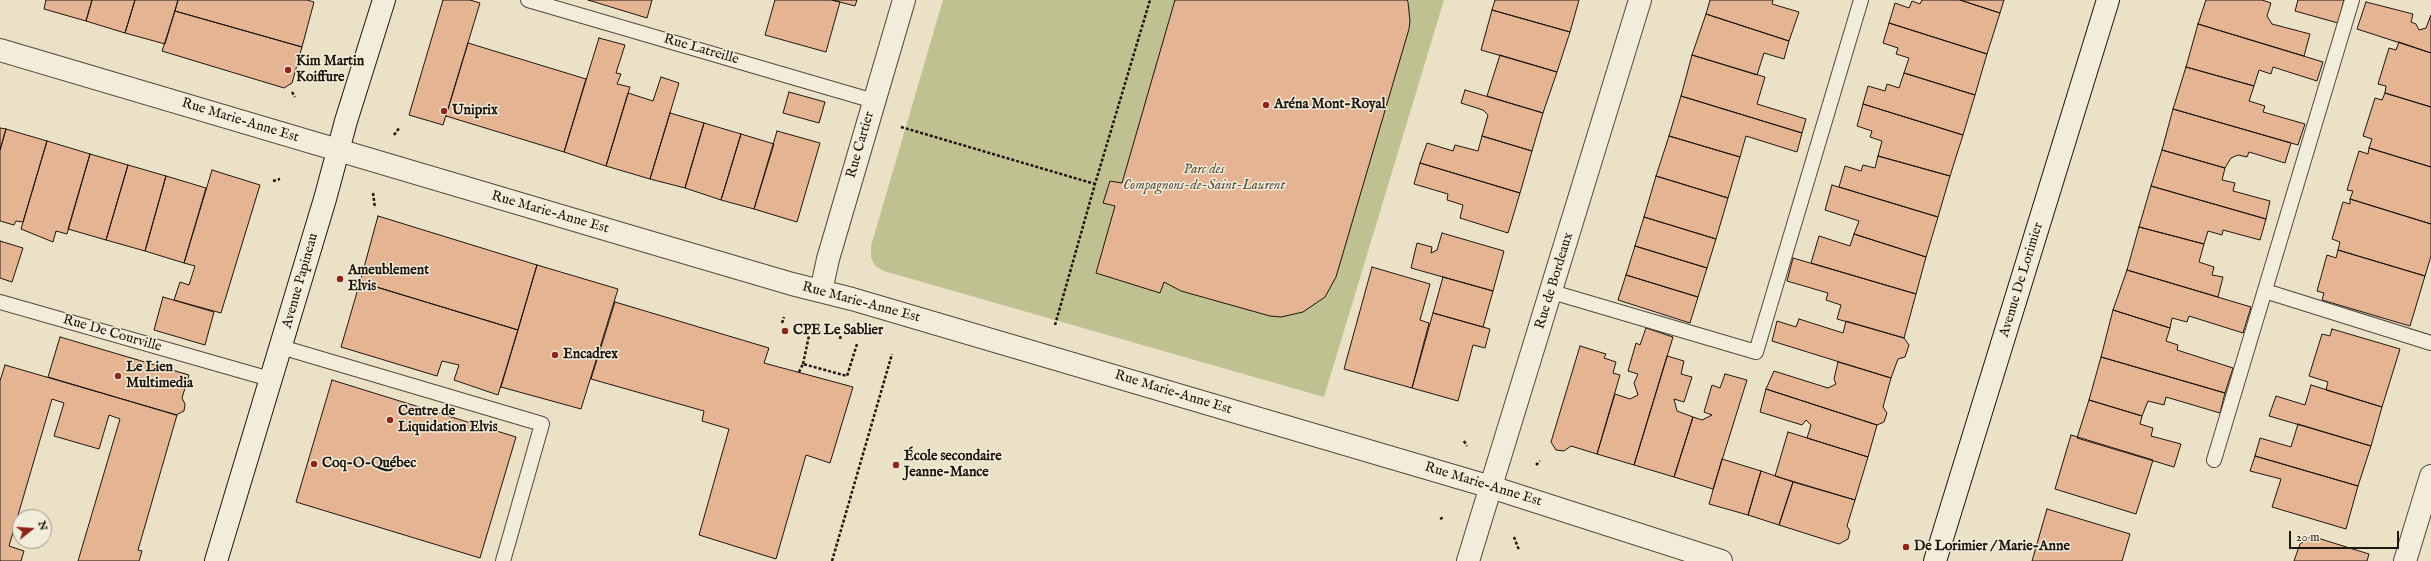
<!DOCTYPE html>
<meta charset="utf-8">
<style>
body{margin:0}
#map{position:relative;width:2431px;height:561px;overflow:hidden;background:#ebe1c6;font-family:"IM FELL English",serif}
canvas{display:block}
.north{position:absolute;left:12px;top:509px;width:40px;height:40px;box-sizing:border-box;background:#f2ecda;border:1px solid #9e9688;border-radius:50%;rotate:73deg;font-size:11px;font-weight:700;line-height:16px;text-align:center;color:#1f160e}
.north::after{content:'';display:block;margin:auto;width:14px;height:18px;background:#8f2418;clip-path:polygon(50% 0,100% 100%,50% 72%,0 100%)}
.scale{position:absolute;left:2289px;top:531px;width:110px;height:18px;box-sizing:border-box;border:2px solid #1f160e;border-top:0;padding-left:5px;font-size:12px;line-height:14px;white-space:nowrap;color:#1f160e;-webkit-text-stroke:3px #f2ecda;paint-order:stroke}
</style>
<div id="map">
<canvas width="2431" height="561"></canvas>
<div class="north">N</div>
<div class="scale">20 m</div>
</div>
<script>
const ctx = document.querySelector('canvas').getContext('2d');
ctx.lineJoin = 'round';
function fill(path, color) {
  ctx.fillStyle = color;
  ctx.fill(path, 'evenodd');
}
function poly(rows) {
  const path = new Path2D();
  for (const r of rows) {
    path.moveTo(r[0], r[1]);
    for (let i = 2; i < r.length; i += 2) path.lineTo(r[i], r[i + 1]);
  }
  return path;
}
function stroke(path, color, width, dash) {
  ctx.strokeStyle = color;
  ctx.lineWidth = width;
  ctx.lineCap = dash ? 'butt' : 'round';
  ctx.setLineDash(dash || []);
  ctx.stroke(path);
}
function label(font, color, halo, rows, align = 'center') {
  ctx.font = font + ' "IM FELL English",serif';
  ctx.lineWidth = 3;
  ctx.setLineDash([]);
  ctx.textBaseline = 'middle';
  ctx.strokeStyle = halo;
  ctx.fillStyle = color;
  for (const [text, x, y, turn = 0] of rows) {
    ctx.save();
    ctx.translate(x, y);
    ctx.rotate((+turn || 0) * Math.PI / 180);
    ctx.textAlign = isNaN(turn) ? turn : align;
    if (halo) ctx.strokeText(text, 0, 0);
    ctx.fillText(text, 0, 0);
    ctx.restore();
  }
}
fill(poly([
 [943,0,1444,0,1324,397,884,271,875,266,871,257,871,246]
]), '#bfc190');
const building = poly([
 [46,0,92,0,86,21,44,9,46,0],
 [92,0,135,0,125,33,86,21,92,0],
 [135,0,178,0,165,44,125,33,135,0],
 [178,0,307,0,314,2,302,47,175,11,178,0],
 [443,0,470,0,480,3,443,125,409,115,443,0],
 [588,0,652,0,647,18,588,0],
 [775,0,832,0,840,2,826,52,765,35,775,0],
 [832,0,857,0,855,6,832,0],
 [1175,0,1407,0,1408,2,1410,21,1409,29,1336,277,1325,297,1303,312,1281,317,1270,316,1181,291,1164,282,1160,293,1096,273,1115,206,1103,203,1110,181,1122,183,1175,0],
 [1495,0,1579,0,1570,32,1492,10,1495,0],
 [1710,0,1773,0,1772,4,1799,12,1789,41,1706,14,1710,0],
 [1922,0,1960,0,2000,13,1987,54,1889,23,1895,3,1909,8,1912,1,1920,4,1922,0],
 [1960,0,2004,0,2000,13,1960,0],
 [2206,0,2262,0,2271,3,2267,16,2272,24,2310,34,2304,56,2198,24,2206,0],
 [2298,0,2344,0,2338,23,2295,11,2298,0],
 [2366,2,2413,14,2411,22,2416,24,2419,30,2426,28,2431,15,2431,53,2357,29,2366,2],
 [1492,10,1570,32,1557,72,1481,50,1492,10],
 [175,11,302,47,292,83,284,88,162,51,175,11],
 [1706,14,1789,41,1784,59,1764,53,1757,75,1692,55,1706,14],
 [1889,23,1987,54,1975,95,1904,73,1909,58,1896,54,1898,48,1883,43,1889,23],
 [2198,24,2323,62,2317,81,2273,67,2271,74,2259,70,2254,86,2186,67,2198,24],
 [599,38,625,45,616,73,621,74,617,84,630,87,606,166,564,152,599,38],
 [2399,42,2431,53,2431,107,2385,93,2386,86,2378,84,2389,48,2396,50,2399,42],
 [468,43,586,79,564,152,446,116,468,43],
 [1500,55,1557,72,1543,113,1487,96,1500,55],
 [1692,55,1765,77,1757,104,1806,119,1802,133,1681,96,1692,55],
 [2186,67,2254,86,2249,101,2265,106,2263,112,2305,124,2298,145,2173,109,2186,67],
 [1904,73,1975,95,1963,135,1863,104,1868,86,1885,91,1887,84,1899,88,1904,73],
 [661,77,679,83,650,179,606,166,628,93,653,101,661,77],
 [1465,90,1543,113,1532,151,1482,136,1488,115,1483,110,1461,103,1465,90],
 [789,92,825,102,819,123,783,113,789,92],
 [2385,93,2431,107,2431,167,2369,148,2372,139,2363,136,2375,98,2382,100,2385,93],
 [1681,96,1802,133,1797,152,1746,136,1740,157,1669,136,1681,96],
 [1863,104,1963,135,1950,176,1878,156,1882,141,1870,137,1872,131,1857,126,1863,104],
 [2173,109,2291,143,2285,163,2249,152,2247,157,2238,155,2231,158,2225,168,2162,150,2173,109],
 [670,113,704,123,685,188,650,179,670,113],
 [704,123,741,134,721,200,685,188,704,123],
 [0,128,6,129,0,150,0,128],
 [6,129,47,141,23,222,16,221,14,225,0,221,0,150,6,129],
 [777,131,820,143,797,222,754,209,777,131],
 [741,134,774,144,754,209,721,200,741,134],
 [1482,136,1532,151,1520,193,1420,163,1427,143,1453,151,1455,145,1478,151,1482,136],
 [1669,136,1740,157,1728,198,1656,176,1669,136],
 [47,141,90,154,67,234,56,231,53,242,21,229,47,141],
 [2369,148,2431,167,2431,224,2350,199,2353,191,2347,190,2359,151,2368,154,2369,148],
 [2162,150,2225,168,2222,180,2235,183,2233,191,2270,201,2266,219,2151,186,2162,150],
 [90,154,128,165,106,240,68,229,90,154],
 [1878,156,1950,176,1938,217,1839,187,1845,166,1861,171,1863,165,1875,168,1878,156],
 [1420,163,1520,193,1508,233,1460,218,1463,205,1447,200,1448,194,1414,184,1420,163],
 [128,165,166,176,145,251,106,240,128,165],
 [212,170,260,185,221,313,174,300,180,282,189,285,195,266,184,263,212,170],
 [166,176,206,188,184,263,145,251,166,176],
 [1656,176,1728,198,1716,239,1644,217,1656,176],
 [1832,185,1938,217,1926,257,1854,234,1859,221,1825,210,1832,185],
 [2151,186,2266,219,2260,240,2223,230,2222,235,2208,231,2204,244,2139,227,2151,186],
 [2350,199,2431,224,2431,256,2425,276,2338,250,2340,242,2332,239,2343,202,2350,204,2350,199],
 [378,216,537,265,518,330,360,282,378,216],
 [1644,217,1716,239,1707,268,1635,246,1644,217],
 [2139,227,2204,244,2199,262,2214,267,2212,275,2223,277,2218,297,2127,270,2139,227],
 [1442,233,1504,251,1493,291,1411,268,1417,243,1432,247,1431,253,1437,250,1442,233],
 [1854,234,1926,257,1916,294,1811,263,1819,236,1850,246,1854,234],
 [0,241,23,248,12,282,0,278,0,241],
 [1635,246,1707,268,1698,297,1626,275,1635,246],
 [2338,250,2425,276,2410,326,2322,300,2324,293,2317,291,2327,255,2336,258,2338,250],
 [1793,258,1916,294,1904,338,1837,319,1841,305,1826,300,1828,293,1787,281,1793,258],
 [537,265,618,289,581,409,501,387,537,265],
 [1372,267,1430,284,1420,320,1429,323,1412,388,1344,369,1372,267],
 [2127,270,2251,307,2243,333,2189,316,2187,322,2172,318,2170,328,2113,310,2127,270],
 [1626,275,1698,297,1690,323,1618,300,1626,275],
 [1443,277,1493,291,1483,327,1433,313,1443,277],
 [360,282,518,330,498,395,454,380,459,365,442,361,437,376,341,347,360,282],
 [163,297,214,312,205,345,154,330,163,297],
 [615,302,769,348,764,363,853,387,830,463,806,455,776,559,699,535,729,429,702,421,704,411,591,379,615,302],
 [2113,310,2170,328,2166,341,2178,345,2177,350,2233,368,2225,393,2101,357,2113,310],
 [1433,313,1490,329,1485,348,1473,345,1458,401,1412,388,1433,313],
 [1799,319,1843,333,1846,321,1904,338,1909,345,1905,357,1898,359,1891,378,1772,341,1777,321,1796,327,1799,319],
 [1646,328,1673,337,1634,465,1597,454,1615,394,1630,399,1638,395,1634,383,1638,374,1628,371,1636,343,1640,345,1646,328],
 [2332,329,2400,349,2382,407,2326,390,2328,382,2309,376,2322,334,2330,336,2332,329],
 [60,337,189,375,182,398,185,404,184,411,176,415,48,377,60,337],
 [1580,346,1606,354,1604,358,1616,362,1613,373,1620,375,1597,454,1571,446,1564,451,1556,450,1551,442,1580,346],
 [1667,356,1684,361,1681,374,1692,377,1684,402,1674,399,1677,411,1693,417,1674,477,1634,465,1667,356],
 [2101,357,2225,393,2220,413,2166,397,2164,405,2148,401,2142,416,2089,400,2101,357],
 [1838,362,1891,378,1883,407,1887,413,1884,422,1877,425,1766,389,1774,371,1828,388,1836,384,1834,379,1838,362],
 [5,365,177,415,138,550,142,551,139,561,78,561,120,419,109,415,99,449,54,436,64,403,52,399,9,546,24,551,21,561,0,561,0,381,5,365],
 [1725,374,1747,380,1713,489,1674,477,1693,417,1702,420,1712,415,1704,412,1712,385,1720,388,1725,374],
 [332,380,516,437,480,558,296,502,332,380],
 [2311,385,2382,407,2371,446,2269,416,2276,396,2305,405,2311,385],
 [1766,389,1877,425,1868,457,1807,438,1811,425,1806,420,1802,425,1760,412,1766,389],
 [2089,400,2142,416,2140,424,2153,428,2151,436,2181,444,2174,467,2077,438,2089,400],
 [2298,424,2371,446,2358,486,2255,456,2260,438,2291,447,2298,424],
 [1788,432,1868,457,1855,500,1775,476,1788,432],
 [2071,435,2153,460,2136,514,2055,489,2071,435],
 [2255,456,2358,486,2346,529,2272,507,2281,479,2250,471,2255,456],
 [1722,459,1761,471,1748,515,1709,504,1722,459],
 [1761,471,1793,482,1779,525,1748,515,1761,471],
 [1793,482,1855,500,1847,526,1850,531,1848,539,1839,544,1779,525,1793,482],
 [2047,509,2130,534,2122,561,2032,561,2047,509],
 [2311,536,2369,554,2367,561,2294,561,2300,544,2311,536]
]);
fill(building, '#e5b493');
stroke(building, '#1f160e', 1);
const service = poly([
 [528,0,874,101],
 [2265,291,2431,343],
 [1552,292,1756,352,1861,0],
 [0,302,270,379],
 [281,347,542,424,503,561],
 [2214,460,2352,0]
]);
const minor = poly([
 [0,50,632,237,792,284,852,299,1491,487,1721,561],
 [821,291,828,259,904,0],
 [1468,561,1640,0],
 [2405,561,2431,476]
]);
const secondary = poly([
 [216,561,325,199,346,121,384,0],
 [1935,561,2108,0]
]);
stroke(service, '#52493c', 16);
stroke(minor, '#52493c', 24);
stroke(secondary, '#1f160e', 24);
stroke(poly([
 [292,92,295,97],
 [901,127,1095,184],
 [394,135,400,127],
 [273,181,280,179],
 [373,193,375,208],
 [782,323,784,317],
 [1055,325,1095,184,1150,0],
 [840,339,841,334],
 [803,364,810,331],
 [799,372,803,364,847,376,857,344],
 [1464,441,1467,446],
 [1536,465,1540,461],
 [1440,519,1444,517],
 [1514,537,1519,550],
 [832,561,892,354]
]), '#1f160e', 2.5, [3, 2]);
stroke(service, '#f2ecda', 14);
stroke(minor, '#f2ecda', 22);
stroke(secondary, '#f2ecda', 22);
for (const [x, y, r, color] of [
 [288,70,4,"#8f2418"],
 [1266,105,4,"#8f2418"],
 [444,111,4,"#8f2418"],
 [340,279,4,"#8f2418"],
 [785,331,4,"#8f2418"],
 [555,355,4,"#8f2418"],
 [118,376,4,"#8f2418"],
 [390,420,4,"#8f2418"],
 [314,464,4,"#8f2418"],
 [896,465,4,"#8f2418"],
 [1906,547,4,"#8f2418"]
]) {
  const dot = new Path2D();
  dot.arc(x, y, r, 0, 2 * Math.PI);
  ctx.fillStyle = color;
  ctx.fill(dot);
  stroke(dot, '#f2ecda', 1.5);
}
label('14px', '#1f160e', '#f2ecda', [
 ["Rue Latreille",701,50,16],
 ["Rue Marie-Anne Est",240,121,17],
 ["Rue Cartier",861,145,-74],
 ["Rue Marie-Anne Est",550,213,16],
 ["Avenue De Lorimier",2022,280,-73],
 ["Avenue Papineau",301,281,-74],
 ["Rue de Bordeaux",1555,281,-73],
 ["Rue Marie-Anne Est",861,303,15],
 ["Rue De Courville",112,334,16],
 ["Rue Marie-Anne Est",1173,393,17],
 ["Rue Marie-Anne Est",1483,485,17]
]);
label('bold 14px', '#1f160e', '#f2ecda', [
 ["Kim Martin",296,62],
 ["Koiffure",296,78],
 ["Aréna Mont-Royal",1274,105],
 ["Uniprix",452,111],
 ["Ameublement",348,271],
 ["Elvis",348,287],
 ["CPE Le Sablier",793,331],
 ["Encadrex",563,355],
 ["Le Lien",126,368],
 ["Multimedia",126,384],
 ["Centre de",398,412],
 ["Liquidation Elvis",398,428],
 ["École secondaire",904,457],
 ["Jeanne-Mance",904,473],
 ["Coq-O-Québec",322,464],
 ["De Lorimier / Marie-Anne",1914,547]
], 'left');
label('italic 14px', '#57523c', '#f2ecda', [
 ["Parc des",1204,170],
 ["Compagnons-de-Saint-Laurent",1204,186]
]);
</script>
